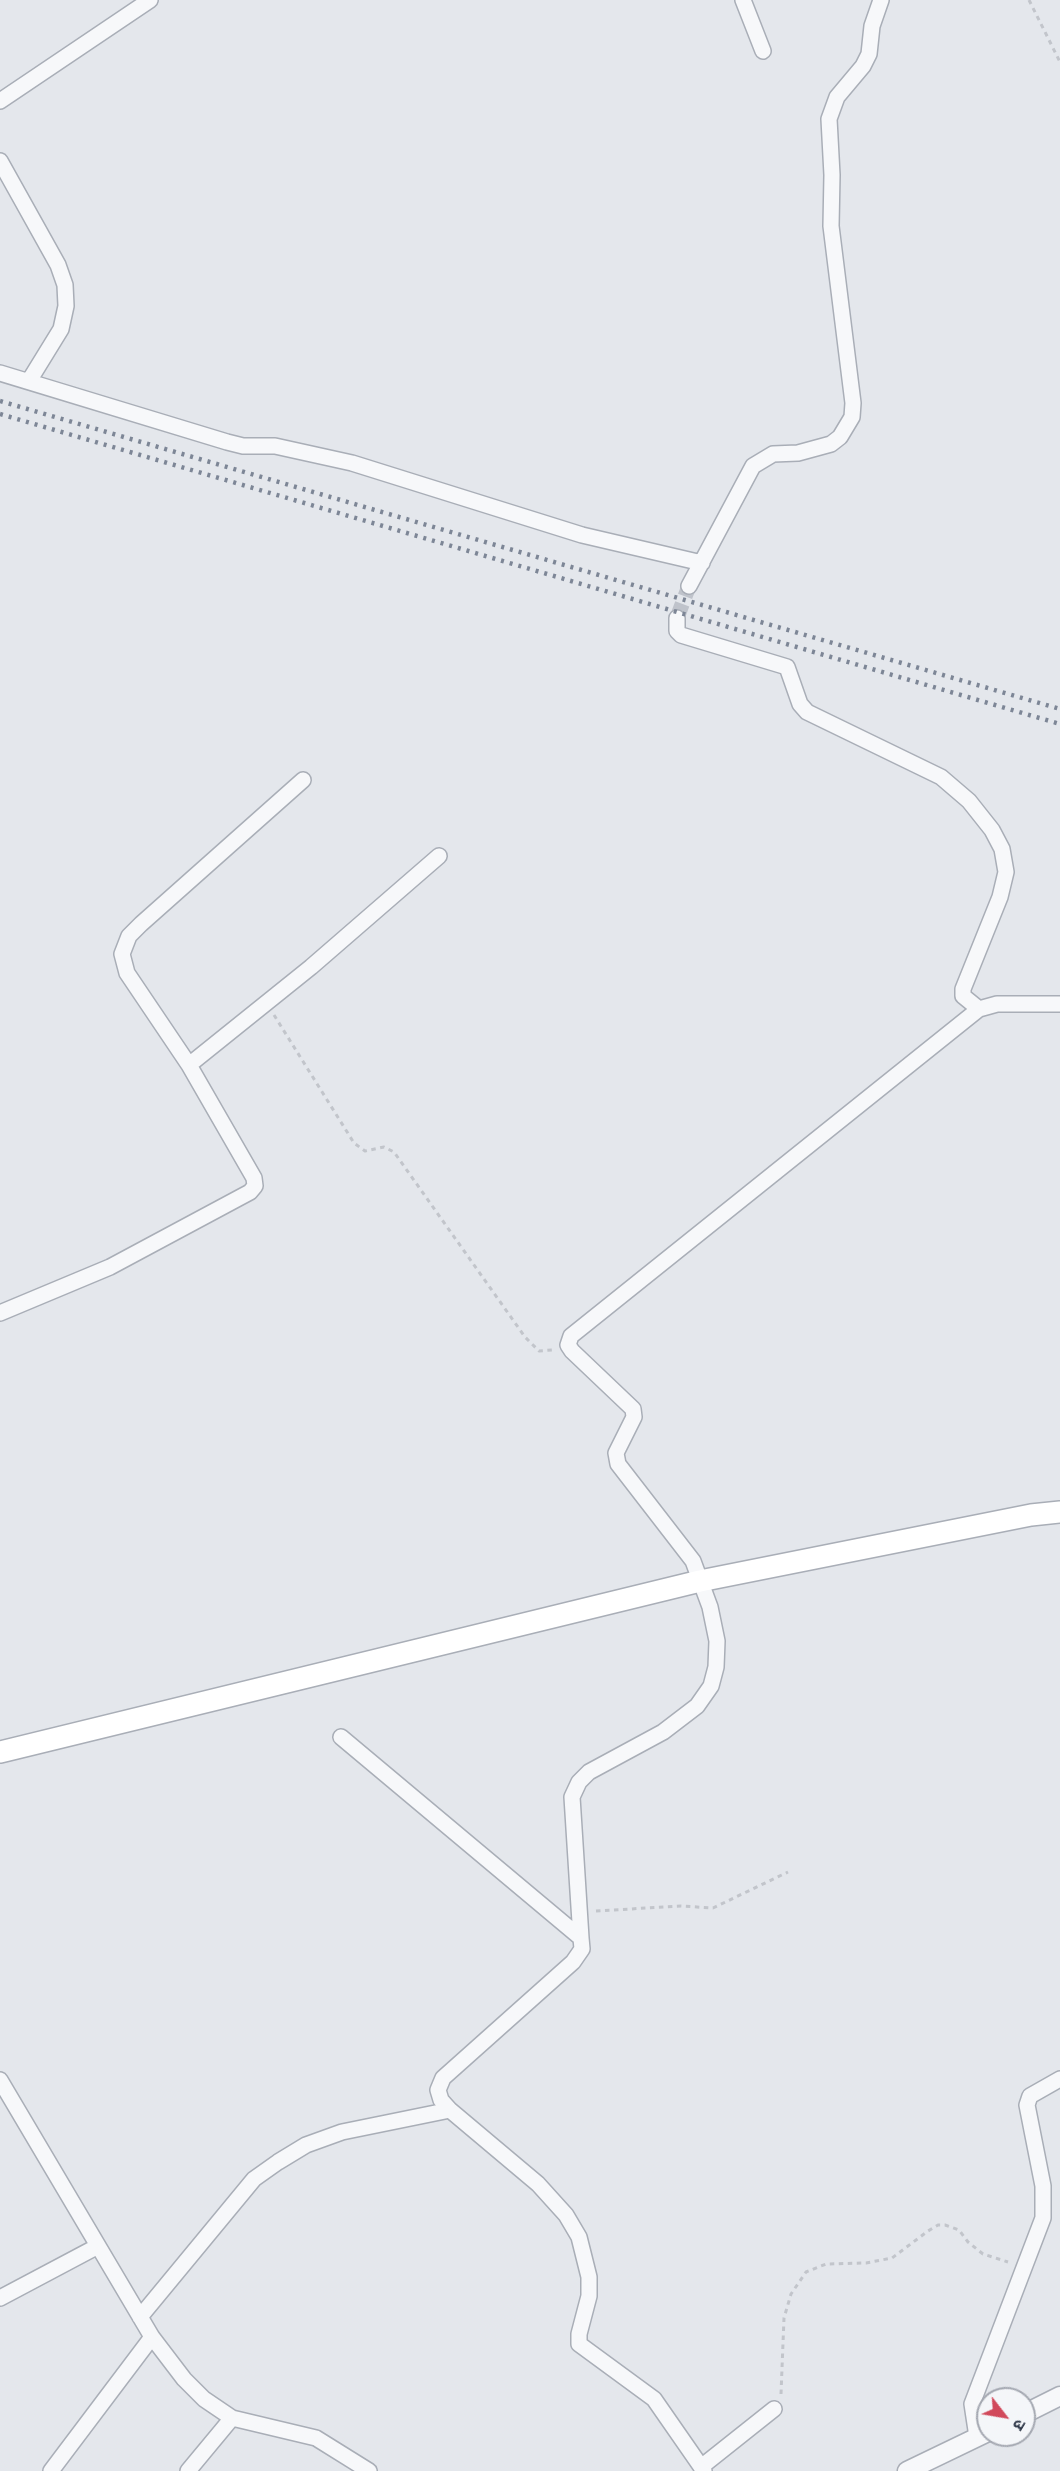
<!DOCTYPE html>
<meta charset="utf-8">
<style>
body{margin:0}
#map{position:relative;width:1060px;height:2471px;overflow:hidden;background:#e4e7ec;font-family:"PT Sans","Noto Sans Devanagari",sans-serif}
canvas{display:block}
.north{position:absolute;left:976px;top:2387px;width:60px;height:60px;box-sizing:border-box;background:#f4f6f9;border:2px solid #a4a8b1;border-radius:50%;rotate:121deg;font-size:16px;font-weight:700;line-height:24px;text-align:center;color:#2b3445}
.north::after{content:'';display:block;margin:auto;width:21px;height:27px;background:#d1495b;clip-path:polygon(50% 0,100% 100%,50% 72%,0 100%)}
</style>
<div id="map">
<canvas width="1060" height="2471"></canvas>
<div class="north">उ</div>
</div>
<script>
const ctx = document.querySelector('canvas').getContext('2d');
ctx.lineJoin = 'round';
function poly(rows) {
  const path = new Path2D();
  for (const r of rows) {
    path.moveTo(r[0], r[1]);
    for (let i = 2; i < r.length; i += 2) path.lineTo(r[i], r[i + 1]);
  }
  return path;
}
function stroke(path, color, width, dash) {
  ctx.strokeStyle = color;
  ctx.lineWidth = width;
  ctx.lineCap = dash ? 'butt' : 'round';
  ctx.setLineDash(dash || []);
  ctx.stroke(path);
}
stroke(poly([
 [677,618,689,586]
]), '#bfc3cb', 15, [15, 8]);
const minor = poly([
 [743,0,763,51],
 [0,101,150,0],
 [0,161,58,265,65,285,66,306,61,329,29,381],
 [0,373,227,442,243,446,275,446,352,463,582,535,702,563],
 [689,586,753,466,773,454,798,453,831,444,840,437,852,417,853,403,831,226,832,175,829,119,837,97,863,66,869,54,872,26,881,0],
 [677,618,677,631,681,635,787,667,800,704,807,712,941,777,969,801,992,830,1002,849,1006,872,1000,897,963,989,963,996,979,1009],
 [189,1065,311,967,439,856],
 [0,1313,110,1267,250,1192,255,1186,254,1178,189,1065,127,973,122,954,129,936,141,924,303,780],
 [341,1737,581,1938,582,1949,573,1962,443,2078,438,2090,441,2100,450,2110,538,2184,566,2215,579,2237,589,2277,589,2296,579,2334,579,2344,654,2399,704,2471],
 [581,1938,572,1797,579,1782,589,1772,663,1732,697,1706,711,1686,716,1667,717,1641,710,1607,693,1561,618,1464,616,1453,634,1417,633,1409,572,1351,568,1345,571,1336,979,1009,997,1004,1060,1004],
 [0,2080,152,2337,184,2379,204,2399,232,2418,316,2438,369,2471],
 [0,2298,98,2246],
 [140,2317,254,2179,278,2162,306,2145,342,2132,450,2110],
 [977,2437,972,2404,1043,2218,1043,2186,1027,2105,1030,2096,1060,2079],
 [701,2467,774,2409],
 [51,2471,152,2337],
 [188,2471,232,2418]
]);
const tertiary = poly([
 [1024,2414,1060,2396],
 [907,2471,988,2432]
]);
const secondary = poly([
 [0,1752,700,1581,1031,1515,1060,1512]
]);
stroke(minor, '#a9aeb7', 18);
stroke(tertiary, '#a9aeb7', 21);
stroke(secondary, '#a9aeb7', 24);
stroke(poly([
 [1029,0,1060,62],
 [274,1015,354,1143,365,1151,384,1147,394,1152,525,1337,539,1351,552,1350],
 [596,1911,681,1906,713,1908,788,1872],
 [781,2394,784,2318,791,2294,806,2272,826,2264,866,2263,892,2258,928,2231,938,2225,945,2225,959,2230,968,2242,983,2254,1008,2262]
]), '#c2c5cb', 3, [4.5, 4.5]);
stroke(minor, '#f7f8fa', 15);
stroke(tertiary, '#f7f8fa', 18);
stroke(secondary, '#fff', 21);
stroke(poly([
 [0,401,1060,709],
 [0,414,1060,724]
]), '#7d8696', 4.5, [3, 6]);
</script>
